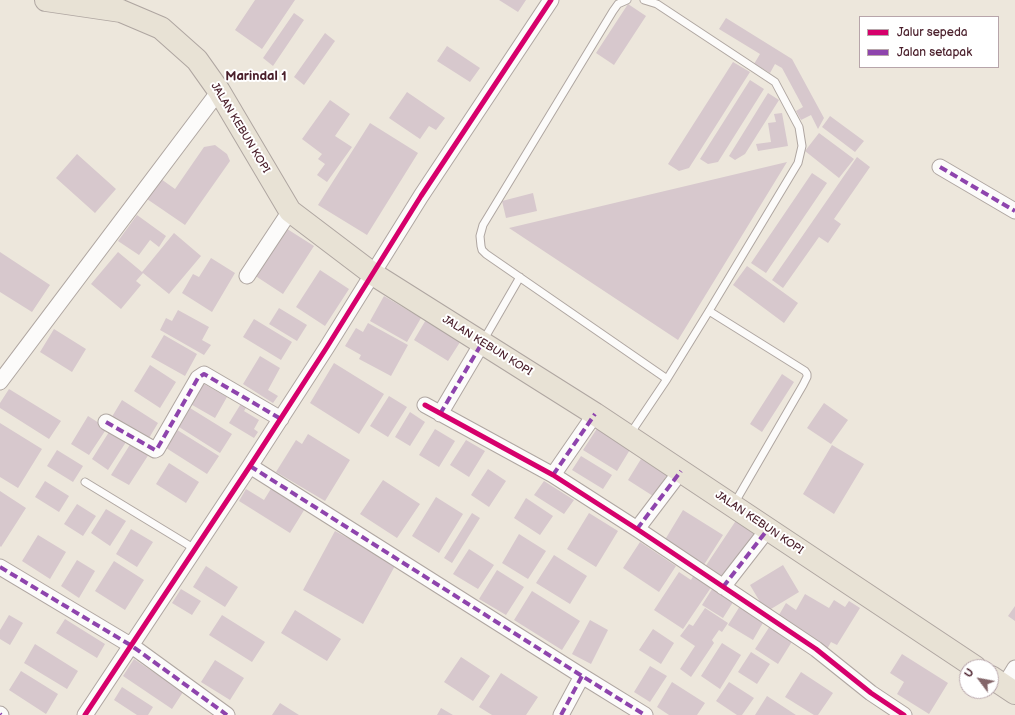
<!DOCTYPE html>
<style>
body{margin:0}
#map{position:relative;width:1015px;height:715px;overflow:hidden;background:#ede7dc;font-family:"Balsamiq Sans",sans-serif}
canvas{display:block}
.legend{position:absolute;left:859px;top:16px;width:140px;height:52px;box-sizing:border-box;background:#fff;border:1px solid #b7a5aa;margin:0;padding:5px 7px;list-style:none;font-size:12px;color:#4a1f2b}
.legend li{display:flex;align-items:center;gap:8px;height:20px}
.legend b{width:20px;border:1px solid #b7a5aa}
.north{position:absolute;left:959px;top:659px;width:40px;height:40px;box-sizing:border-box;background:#fff;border:1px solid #b7a5aa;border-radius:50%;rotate:302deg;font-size:11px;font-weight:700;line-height:16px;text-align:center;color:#4a1f2b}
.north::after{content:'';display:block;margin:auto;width:14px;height:18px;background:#836569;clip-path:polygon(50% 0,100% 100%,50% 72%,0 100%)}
</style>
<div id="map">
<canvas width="1015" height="715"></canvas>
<ul class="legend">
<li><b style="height:5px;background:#d6006c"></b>Jalur sepeda</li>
<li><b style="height:5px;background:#8e44ad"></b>Jalan setapak</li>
</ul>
<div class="north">U</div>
</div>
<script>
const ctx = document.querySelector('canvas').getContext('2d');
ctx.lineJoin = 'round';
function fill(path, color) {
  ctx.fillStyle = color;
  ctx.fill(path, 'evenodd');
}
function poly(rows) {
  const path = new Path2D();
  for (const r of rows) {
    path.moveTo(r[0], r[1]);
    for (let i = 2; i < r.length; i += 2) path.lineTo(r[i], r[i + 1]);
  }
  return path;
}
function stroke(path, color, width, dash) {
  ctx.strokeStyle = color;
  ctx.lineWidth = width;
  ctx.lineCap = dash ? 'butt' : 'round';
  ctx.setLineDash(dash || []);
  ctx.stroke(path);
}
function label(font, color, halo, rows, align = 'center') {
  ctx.font = font + ' "Balsamiq Sans",sans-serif';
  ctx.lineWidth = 4;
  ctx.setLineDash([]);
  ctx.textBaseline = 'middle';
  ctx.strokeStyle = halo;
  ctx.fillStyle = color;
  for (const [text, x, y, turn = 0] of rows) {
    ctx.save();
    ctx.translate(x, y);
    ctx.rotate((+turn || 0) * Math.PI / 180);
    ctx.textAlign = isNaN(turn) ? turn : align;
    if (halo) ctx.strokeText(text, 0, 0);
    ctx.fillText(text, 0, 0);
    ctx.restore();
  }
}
fill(poly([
 [255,0,295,0,262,49,235,30],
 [499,0,526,0,518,12],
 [628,4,646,16,614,65,596,53],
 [294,13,304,20,273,66,263,58],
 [726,18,792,59,824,118,818,129,811,115,801,120,796,111,803,107,782,68,775,64,770,73,754,64,760,54,719,29],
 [325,33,335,41,304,85,294,77],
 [447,46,480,68,470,82,437,61],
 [733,62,750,72,689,168,679,171,668,164],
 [750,80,764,89,718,162,708,164,700,159],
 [407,92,445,118,436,130,429,126,420,139,389,118],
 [768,93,779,100,745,154,735,160,729,156],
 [330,100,350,114,335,136,352,147,327,182,317,175,325,164,318,159,322,154,302,139],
 [782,113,788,146,758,151,756,144,771,142,768,123,776,122,774,114],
 [830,116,864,141,855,152,822,127],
 [370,123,418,153,367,235,318,205],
 [819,133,854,159,839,178,805,151],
 [215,145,227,154,230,161,185,225,147,199,161,179,175,189,204,147],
 [77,154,116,189,95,213,56,178],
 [857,157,870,167,834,219,841,224,828,243,819,237,783,288,772,280],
 [787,162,678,340,509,228],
 [812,173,827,183,766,273,751,263],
 [533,193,537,211,506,218,502,201],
 [137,215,166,236,159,247,150,240,139,255,118,241],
 [284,227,314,246,283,294,254,275],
 [174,233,201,256,169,294,143,273,136,281,141,285,121,309,91,284,118,252,142,272],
 [0,252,50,285,32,312,0,292],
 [211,258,235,273,212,312,182,293,193,274,199,277],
 [747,266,798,303,784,323,733,285],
 [320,270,349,289,325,326,296,307],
 [384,296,421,318,407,342,370,321],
 [279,308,307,325,297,341,269,324],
 [178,310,209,327,202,340,211,345,204,355,160,330,166,318,172,321],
 [427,318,462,339,448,361,414,340],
 [254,319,292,342,281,360,243,337],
 [368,323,408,345,391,376,359,359,361,355,345,346,356,328,363,332],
 [54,329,86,349,72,372,40,352],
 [164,335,197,354,185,376,151,357],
 [260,356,280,368,268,390,278,396,273,403,243,384],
 [334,363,384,394,359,434,310,403],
 [150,365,176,382,160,408,134,391],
 [782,374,794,382,762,432,750,424],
 [199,381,227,397,215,418,187,402],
 [9,389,61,421,49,439,0,408,0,403],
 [389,396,407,407,388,437,370,426],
 [122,400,158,423,146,443,110,420],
 [242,402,247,406,244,411,259,420,254,429,258,432,254,438,229,423],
 [824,403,848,420,831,444,807,428],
 [190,408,232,434,220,453,179,427],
 [410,412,425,422,410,446,395,437],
 [88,416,107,428,89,455,71,444],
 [0,423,42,449,18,488,0,477],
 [598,427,631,448,617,471,583,450],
 [174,428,219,456,207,474,163,446],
 [435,429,455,441,439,467,419,455],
 [109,432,126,442,108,470,92,459],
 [308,434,350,460,325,501,276,472,296,440,302,444],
 [466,440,485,451,469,477,450,465],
 [131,443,149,454,129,485,111,475],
 [832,445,864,464,834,514,803,494],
 [57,450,83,466,73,482,47,466],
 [581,456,612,475,603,489,572,470],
 [641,459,667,475,653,496,628,480],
 [169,463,199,482,186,503,156,484],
 [488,469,506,481,489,507,471,495],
 [383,480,420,504,397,538,360,514],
 [45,481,69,496,59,512,35,497],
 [544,481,574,500,564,514,534,495],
 [272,487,306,507,290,533,239,501,246,489,264,500],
 [0,491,26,508,1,547,0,546],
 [436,497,463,514,439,553,412,536],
 [526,498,553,516,540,535,514,518],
 [77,504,96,516,83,536,64,524],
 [106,509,126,521,110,546,91,533],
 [683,510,723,535,702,568,663,543],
 [472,513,480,518,452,563,444,558],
 [589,513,618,531,596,567,567,549],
 [737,519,756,532,725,580,705,567],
 [131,529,153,542,137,567,116,554],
 [335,531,396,564,363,624,303,590],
 [519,534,546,551,528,579,502,563],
 [38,535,66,552,50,579,22,561],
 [640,542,676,566,659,592,623,568],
 [469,549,494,565,478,589,453,574],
 [554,555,587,576,570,604,536,583],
 [77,560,95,571,79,598,61,586],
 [114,561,144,580,125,610,95,591],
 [783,565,799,592,766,612,750,585],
 [206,566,238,587,225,607,193,587],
 [497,570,524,587,506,615,479,599],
 [696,571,714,583,683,629,654,610,679,572,691,580],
 [714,586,735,599,723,618,702,605],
 [181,589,201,601,192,615,172,603],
 [532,591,580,621,562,650,514,620],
 [805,594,829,608,834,600,845,607,849,601,860,608,837,645,831,642,826,651,776,620,786,603,796,610],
 [740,606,764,621,753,640,728,625],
 [1015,606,1015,621,1008,616],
 [705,608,728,623,722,632,719,630,712,640,714,643,691,677,680,669,695,646,680,636,689,624,693,626],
 [295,610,341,639,327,661,281,633],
 [9,615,23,623,10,645,0,639,0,630],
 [222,615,265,642,252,662,209,635],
 [65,619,105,644,97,658,56,633],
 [590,620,608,630,591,664,572,654],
 [770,626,793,640,778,664,755,649],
 [653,629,674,643,661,664,639,650],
 [722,643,741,655,720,689,701,676],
 [35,644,78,671,67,689,24,663],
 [751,652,770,664,757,684,738,672],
 [902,654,948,683,929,714,897,694,904,682,890,673],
 [461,657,490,676,473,701,444,682],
 [134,659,183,692,172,709,123,676],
 [215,660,244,678,230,700,201,682],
 [650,666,667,676,650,702,634,692],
 [21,671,58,694,46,714,9,690],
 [801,672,833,693,818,715,814,715,785,697],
 [501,673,538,697,526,715,492,715,479,707],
 [672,682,705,703,697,715,669,715,657,707],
 [729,682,754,698,742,715,737,715,716,701],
 [122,687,153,707,148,715,137,715,114,700],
 [767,696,796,715,755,715],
 [280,703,299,715,272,715],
 [441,708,453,715,437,715]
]), '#d7c8cd');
const service = poly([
 [627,0,618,4,613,11,483,225,480,236,481,246,482,250,486,254,667,379],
 [709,311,805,371,807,374,807,377,803,385,734,504],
 [483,341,520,277],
 [630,434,667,379,709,311,798,163,802,146,799,127,775,82,657,4,644,0],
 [85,482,195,549]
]);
const minor = poly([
 [940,167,1015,211],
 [247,276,290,211],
 [0,382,219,91],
 [425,405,553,475,637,529,816,649,871,693,904,715],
 [440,414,482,343],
 [106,422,155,450,157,449,198,378,204,374,281,419],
 [250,466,582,676,645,715],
 [553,475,595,414],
 [637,529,681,471],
 [0,567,132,646,227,715],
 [723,587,768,529],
 [1004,686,1015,668],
 [0,714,1,715],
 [85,715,250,466,327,347,421,196,551,0],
 [561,715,582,676]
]);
const primary = poly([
 [46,0,121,11,161,28,197,60,219,91,290,211,373,274,595,414,975,667],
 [991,677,1015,693]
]);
stroke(service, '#afa6a1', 9);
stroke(minor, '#afa6a1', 17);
stroke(primary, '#afa6a1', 24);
stroke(service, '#fcfbfa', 7);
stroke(minor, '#fcfbfa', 15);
stroke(primary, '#e8e2d5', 22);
stroke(poly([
 [940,167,1015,211],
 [440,414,482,343],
 [106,422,155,450,157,449,198,378,204,374,281,419],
 [250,466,582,676,645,715],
 [553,475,595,414],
 [637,529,681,471],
 [0,567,132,646,227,715],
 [723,587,768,529],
 [0,714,1,715],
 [561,715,582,676]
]), '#8e44ad', 4, [8, 4]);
stroke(poly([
 [425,405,553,475,637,529,816,649,871,693,904,715],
 [85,715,250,466,327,347,421,196,551,0]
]), '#d6006c', 5);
label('11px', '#4a1f2b', '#fff', [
 ["JALAN KEBUN KOPI",240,128,59],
 ["JALAN KEBUN KOPI",487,346,32],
 ["JALAN KEBUN KOPI",759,523,34]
]);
label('bold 13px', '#4a1f2b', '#fff', [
 ["Marindal 1",256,77]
]);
</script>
